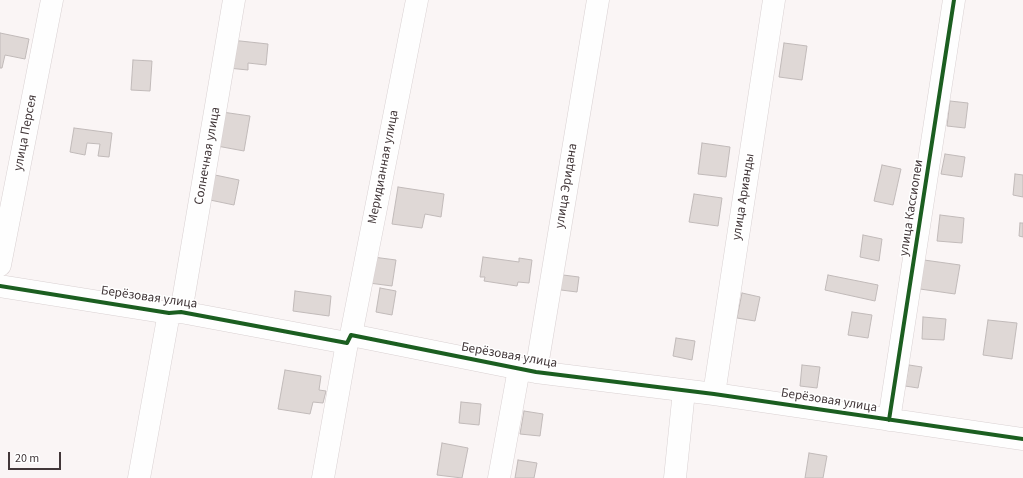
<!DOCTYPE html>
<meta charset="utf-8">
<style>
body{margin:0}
#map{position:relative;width:1023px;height:478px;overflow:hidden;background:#faf5f5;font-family:"Source Sans 3",sans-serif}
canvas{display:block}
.scale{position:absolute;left:8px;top:452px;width:53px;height:18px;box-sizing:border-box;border:2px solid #423739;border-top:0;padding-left:5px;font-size:12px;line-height:14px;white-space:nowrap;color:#423739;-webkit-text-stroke:3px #fff;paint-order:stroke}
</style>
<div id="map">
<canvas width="1023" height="478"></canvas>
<div class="scale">20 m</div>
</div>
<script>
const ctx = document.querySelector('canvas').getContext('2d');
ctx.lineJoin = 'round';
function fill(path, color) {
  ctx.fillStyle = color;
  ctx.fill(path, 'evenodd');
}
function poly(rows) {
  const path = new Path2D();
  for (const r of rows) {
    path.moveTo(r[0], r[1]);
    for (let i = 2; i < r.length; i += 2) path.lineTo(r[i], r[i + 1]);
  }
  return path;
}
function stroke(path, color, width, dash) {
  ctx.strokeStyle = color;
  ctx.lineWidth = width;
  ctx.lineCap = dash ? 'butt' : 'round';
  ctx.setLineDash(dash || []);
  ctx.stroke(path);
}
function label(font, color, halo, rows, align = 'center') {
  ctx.font = font + ' "Source Sans 3",sans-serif';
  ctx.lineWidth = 3;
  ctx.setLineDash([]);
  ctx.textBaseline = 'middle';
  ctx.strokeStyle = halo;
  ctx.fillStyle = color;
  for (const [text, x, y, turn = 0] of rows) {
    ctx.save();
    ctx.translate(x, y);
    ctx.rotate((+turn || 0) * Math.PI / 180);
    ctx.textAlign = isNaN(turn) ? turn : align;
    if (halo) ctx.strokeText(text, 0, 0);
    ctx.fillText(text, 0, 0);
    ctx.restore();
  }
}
const building = poly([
 [0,33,29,39,25,59,5,55,2,68,0,68,0,33],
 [231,40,268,44,266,65,248,63,248,70,228,68,231,40],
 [784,43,807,46,802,80,779,77,784,43],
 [133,60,152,61,150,91,131,90,133,60],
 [950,101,968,103,965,128,947,126,950,101],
 [222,112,250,116,244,151,217,146,222,112],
 [74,128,112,133,109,157,98,156,100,144,87,143,85,155,70,152,74,128],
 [702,143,730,147,726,177,698,174,702,143],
 [945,154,965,157,962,177,941,174,945,154],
 [882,165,901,169,893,205,874,201,882,165],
 [1015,174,1023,175,1023,197,1013,195,1015,174],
 [215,175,239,180,234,205,210,200,215,175],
 [398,187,444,194,441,217,425,214,422,228,392,224,398,187],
 [694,194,722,198,718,226,689,222,694,194],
 [940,215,964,218,962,243,937,241,940,215],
 [1020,223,1023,223,1023,237,1019,236,1020,223],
 [863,235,882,239,879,261,860,257,863,235],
 [373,257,396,260,392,286,369,283,373,257],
 [483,257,519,262,519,258,532,260,529,283,518,282,517,286,484,281,485,277,480,277,483,257],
 [924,260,960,265,955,294,920,289,924,260],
 [555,274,579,277,577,292,553,289,555,274],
 [828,275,878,285,875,301,825,290,828,275],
 [380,288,396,291,392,315,376,312,380,288],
 [295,291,331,296,329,316,293,311,295,291],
 [742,293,760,297,755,321,737,318,742,293],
 [852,312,872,315,868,338,848,335,852,312],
 [923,317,946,319,944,340,922,339,923,317],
 [988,320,1017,323,1012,359,983,355,988,320],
 [676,338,695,341,692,360,673,356,676,338],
 [802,365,820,367,817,388,800,386,802,365],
 [909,365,922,367,918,388,905,386,909,365],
 [285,370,321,376,319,390,326,391,323,403,313,402,310,414,278,409,285,370],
 [461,402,481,404,479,425,459,423,461,402],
 [524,411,543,414,540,436,520,434,524,411],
 [442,443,468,448,462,478,437,475,442,443],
 [809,453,827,456,823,478,805,478,809,453],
 [518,460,537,463,534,478,515,478,518,460]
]);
fill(building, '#dfd8d6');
stroke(building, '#c1bab9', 1);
const minor = poly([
 [0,265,52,0],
 [0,286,169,313,181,312,347,343,351,335,536,372,714,394,1023,439],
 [181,312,234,0],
 [351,335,417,0],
 [536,372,598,0],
 [714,394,774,0],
 [889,420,954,0],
 [139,478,169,313],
 [323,478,347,343],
 [499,478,519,369],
 [675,478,684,391]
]);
stroke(minor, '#d9d1d2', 23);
stroke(minor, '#fefefe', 22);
stroke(poly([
 [0,286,169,313,181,312,347,343,351,335,536,372,714,394,1023,439],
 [889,420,954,0]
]), '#1b5e20', 4);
label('13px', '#423739', '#fff', [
 ["улица Персея",26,133,-79],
 ["Солнечная улица",208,156,-80],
 ["Меридианная улица",384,167,-79],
 ["улица Эридана",567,186,-81],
 ["улица Арианды",744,197,-81],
 ["улица Кассиопеи",912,208,-81],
 ["Берёзовая улица",149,298,8],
 ["Берёзовая улица",509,356,10],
 ["Берёзовая улица",829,401,9]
]);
</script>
